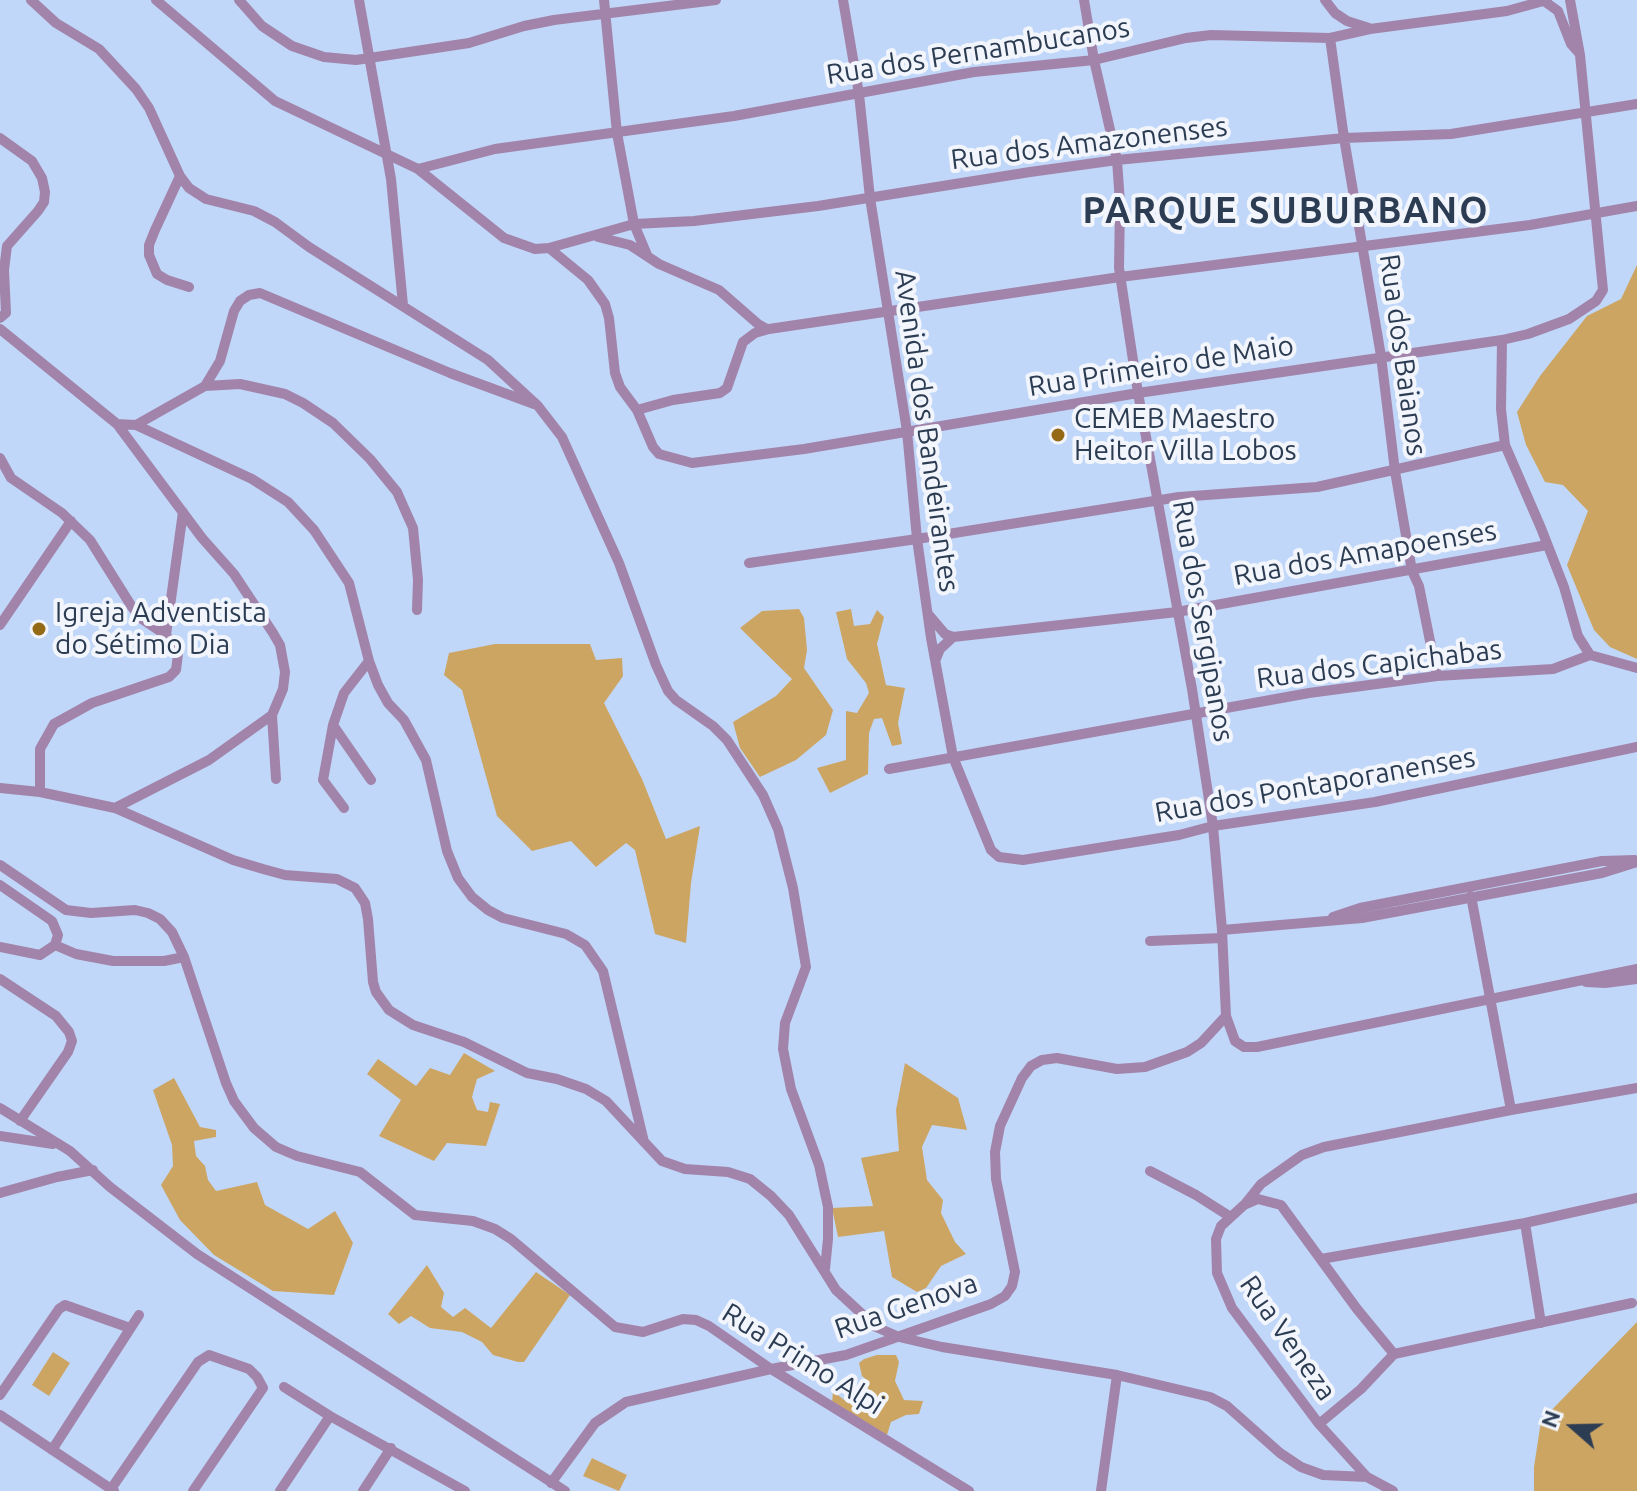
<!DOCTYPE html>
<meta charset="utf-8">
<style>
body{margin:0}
#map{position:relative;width:1637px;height:1491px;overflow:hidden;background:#c0d7f9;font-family:Ubuntu,sans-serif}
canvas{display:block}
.north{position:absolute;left:1533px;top:1387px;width:80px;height:80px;-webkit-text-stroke:6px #f2f6fc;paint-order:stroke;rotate:290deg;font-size:22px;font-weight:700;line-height:32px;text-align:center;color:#2c3c53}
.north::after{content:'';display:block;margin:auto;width:28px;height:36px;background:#2c3c53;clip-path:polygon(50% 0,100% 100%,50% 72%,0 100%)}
</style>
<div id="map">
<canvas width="1637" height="1491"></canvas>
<div class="north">N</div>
</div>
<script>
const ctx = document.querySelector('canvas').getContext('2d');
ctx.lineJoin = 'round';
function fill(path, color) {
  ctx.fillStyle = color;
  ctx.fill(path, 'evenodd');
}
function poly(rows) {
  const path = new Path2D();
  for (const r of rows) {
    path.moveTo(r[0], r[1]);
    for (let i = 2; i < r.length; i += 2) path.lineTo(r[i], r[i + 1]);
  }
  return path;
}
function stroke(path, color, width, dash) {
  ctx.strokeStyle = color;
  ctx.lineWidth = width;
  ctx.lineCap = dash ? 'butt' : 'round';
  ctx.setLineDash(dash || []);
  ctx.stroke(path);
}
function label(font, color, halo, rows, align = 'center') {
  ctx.font = font + ' Ubuntu,sans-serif';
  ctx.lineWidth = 8;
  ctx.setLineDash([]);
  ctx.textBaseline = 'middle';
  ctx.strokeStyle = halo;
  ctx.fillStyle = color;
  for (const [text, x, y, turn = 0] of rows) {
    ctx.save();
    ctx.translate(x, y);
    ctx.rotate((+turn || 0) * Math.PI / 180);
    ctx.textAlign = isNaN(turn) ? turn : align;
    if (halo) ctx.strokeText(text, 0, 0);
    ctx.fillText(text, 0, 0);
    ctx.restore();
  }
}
fill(poly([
 [1637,265,1637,659,1610,647,1594,630,1567,565,1588,511,1563,485,1545,482,1526,445,1517,412,1540,376,1587,316,1621,299],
 [799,609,804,618,807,650,804,668,833,710,826,735,796,760,760,777,740,748,733,722,776,696,792,679,740,628,762,611],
 [851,609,854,626,870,624,877,610,884,617,877,644,886,685,905,688,898,723,902,744,892,746,882,718,874,719,869,733,868,774,830,793,817,768,846,760,846,711,857,713,869,693,866,683,847,659,836,612],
 [495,644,590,644,596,660,622,658,623,676,604,703,642,779,666,839,700,826,691,883,686,943,655,934,635,850,626,843,596,867,571,841,532,851,497,816,462,690,444,675,449,653],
 [464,1053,495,1071,477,1079,472,1097,477,1110,488,1112,490,1102,500,1104,486,1146,447,1143,434,1161,379,1136,401,1100,367,1074,378,1059,416,1086,430,1068,450,1075],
 [905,1063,958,1098,967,1130,932,1125,922,1147,927,1180,943,1200,941,1213,955,1242,966,1254,941,1266,926,1288,917,1292,892,1277,884,1231,838,1237,832,1208,873,1206,861,1158,899,1151,896,1110],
 [174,1078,200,1127,216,1130,216,1137,194,1141,196,1156,205,1166,208,1180,216,1191,257,1182,265,1205,308,1229,335,1211,353,1243,334,1295,273,1291,214,1255,180,1220,161,1185,173,1166,172,1145,153,1090],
 [427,1265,444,1293,441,1307,453,1317,465,1308,491,1328,536,1272,570,1295,524,1362,518,1362,493,1355,482,1342,462,1332,430,1328,411,1316,399,1324,388,1314],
 [1637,1322,1637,1491,1534,1491,1534,1467,1541,1421],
 [53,1352,70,1363,49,1396,32,1385],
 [877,1355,896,1355,899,1362,895,1381,904,1400,923,1401,919,1414,906,1415,891,1422,887,1435,832,1404,833,1391,848,1403,863,1404,868,1399,868,1381,862,1376,859,1363,864,1359],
 [592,1458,627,1475,619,1491,583,1476]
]), '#cda563');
stroke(poly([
 [31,0,56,23,99,49,136,89,149,108,180,176,189,188,206,199,254,211,275,222,309,247,488,360,538,406,562,437,619,563,656,665,668,691,676,700,713,726,727,740,763,795,778,829,793,888,806,967,785,1023,783,1049,791,1089,819,1165,828,1207,828,1239,825,1269],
 [156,0,275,101,418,169,504,238,535,249,549,248,634,224,694,221,818,206,1030,172,1117,160,1344,138,1451,134,1637,104],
 [239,0,262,26,292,46,324,57,356,60,469,43,524,26,554,20,716,0],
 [359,0,391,179,403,305],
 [604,0,617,133,634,224,647,255],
 [843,0,859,94,870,198,907,431,917,539,931,638,953,757,991,850,999,857,1023,860,1179,835,1213,826,1375,802,1637,747],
 [1084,0,1094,60,1117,160,1120,203,1119,268,1138,393,1192,689,1213,826,1222,930,1226,1016,1235,1041,1244,1047,1257,1047,1637,969],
 [1325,0,1335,13,1347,21,1369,28],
 [1544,1,1558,11,1571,44,1579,53],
 [1330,38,1344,138,1381,356,1395,471,1412,571,1419,586,1437,676],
 [0,138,32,161,42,178,45,192,44,202,38,211,7,246,4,270,6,313,0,318],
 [418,169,495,149,734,116,974,72,1094,60,1186,38,1211,35,1330,38,1370,29,1507,11,1547,0],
 [180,176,155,230,149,245,149,255,157,274,167,280,189,287],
 [598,237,630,245,659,264,719,290,758,324,767,329],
 [549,248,588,280,605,304,609,318,615,373,620,387,637,410,653,447,659,454,692,463,804,449,1138,393,1502,340,1528,334,1569,319,1596,301,1603,290,1580,55,1570,0],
 [0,329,117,424,202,538,234,574,273,633,280,645,285,672,283,689,272,715,276,779],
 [1502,340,1501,409,1505,445,1541,528,1564,587,1578,636,1590,655],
 [205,386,240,384,285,394,303,403,333,423,370,459,397,492,413,528,418,580,417,610],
 [637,410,673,400,720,393,727,388,743,342,755,333,769,329,1120,277,1530,225,1637,206],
 [117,424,136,425,252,479,288,502,314,530,349,583,369,661,378,685,388,703,404,720,426,760,447,851,458,878,472,897,488,910,503,918,566,934,585,945,603,971,644,1142],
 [136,425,205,386,220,361,234,311,240,301,249,295,260,293,450,373,534,404],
 [0,458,11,478,62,513,90,540,132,607,142,619,166,635],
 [749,563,917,539,1179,497,1317,487,1505,445],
 [928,614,945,634,953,637,940,649,936,659],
 [0,625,71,521],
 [953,637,1177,612,1547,545],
 [333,725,371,780],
 [889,769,1309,693,1437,676,1553,669,1590,655,1637,668],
 [0,788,40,792,115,808,233,860,263,869,285,875,337,879,355,888,365,903,368,919,373,982,376,992,389,1010,413,1025,464,1042,527,1073,557,1079,586,1089,606,1101,662,1161,685,1169,728,1172,750,1179,771,1196,789,1215,836,1290,876,1327,899,1337,942,1347,1117,1375,1210,1397,1227,1406,1280,1453,1301,1467,1323,1475,1367,1477,1393,1491],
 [40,792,40,749,54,724,92,703,169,677,176,670,178,654,166,635,183,512],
 [115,808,209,760,272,715],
 [344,808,323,780,333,725,344,693,369,661],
 [0,865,66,910,91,913,135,910,148,913,160,919,172,932,184,957,226,1083,234,1101,254,1128,276,1147,297,1156,360,1172,415,1215,473,1221,495,1229,511,1239,615,1327,643,1332,683,1319,696,1320,709,1326,771,1369,969,1491],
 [0,885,52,921,58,935,55,945,40,955,0,947],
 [1471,896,1511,1110],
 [1333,917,1360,908,1602,861,1635,860],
 [1222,930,1362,918,1602,873,1637,862],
 [1150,941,1222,938],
 [55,945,76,954,113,961,164,961,184,957],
 [0,979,56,1016,69,1032,72,1041,68,1052,20,1121],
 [1586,982,1605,983,1637,979],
 [0,1108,70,1151,110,1187,197,1254,565,1491],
 [0,1136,53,1144],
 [1150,1171,1196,1195,1229,1216],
 [0,1193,57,1177,93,1170],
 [1245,1204,1261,1184,1302,1155,1324,1147,1511,1110,1637,1088],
 [1525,1223,1541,1323],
 [1321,1259,1525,1223,1637,1198],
 [284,1387,330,1416,465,1491],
 [0,1395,59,1309,65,1305,130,1328],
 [0,1415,114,1491],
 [1319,1424,1361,1389,1394,1354,1632,1303],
 [52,1450,139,1315],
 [1367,1477,1319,1424,1232,1308,1217,1273,1216,1239,1221,1226,1244,1205,1258,1199,1281,1205,1357,1309,1394,1354],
 [551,1483,595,1423,626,1402,771,1369,846,1355,991,1304,1005,1296,1012,1286,1015,1272,996,1179,995,1152,1000,1126,1022,1078,1031,1066,1042,1060,1057,1058,1117,1069,1145,1067,1187,1052,1201,1043,1226,1016],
 [111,1489,198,1362,209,1355,249,1369,257,1377,263,1388,193,1491],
 [280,1491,330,1416],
 [363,1491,391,1448],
 [1101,1491,1117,1375]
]), '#a284ab', 10);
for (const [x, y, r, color] of [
 [1058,435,8,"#956a16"],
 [39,629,8,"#956a16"]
]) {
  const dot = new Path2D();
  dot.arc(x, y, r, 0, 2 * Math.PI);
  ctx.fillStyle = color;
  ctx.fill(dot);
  stroke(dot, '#f2f6fc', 3);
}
label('28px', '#2c3c53', '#f2f6fc', [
 ["Rua dos Pernambucanos",978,51,-9],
 ["Rua dos Amazonenses",1089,143,-7],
 ["Rua dos Baianos",1403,355,82],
 ["Rua Primeiro de Maio",1161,366,-9],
 ["Avenida dos Bandeirantes",927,431,82],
 ["Rua dos Amapoenses",1365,553,-10],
 ["Rua dos Sergipanos",1203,621,80],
 ["Rua dos Capichabas",1379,664,-7],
 ["Rua dos Pontaporanenses",1315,785,-10],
 ["Rua Genova",906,1306,-19],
 ["Rua Veneza",1288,1338,55],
 ["Rua Primo Alpi",803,1359,32]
]);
label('28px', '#2c3c53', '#f2f6fc', [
 ["CEMEB Maestro",1074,419],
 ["Heitor Villa Lobos",1074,451],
 ["Igreja Adventista",55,613],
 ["do Sétimo Dia",55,645]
], 'left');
ctx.letterSpacing = '2px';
label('bold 36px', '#2c3c53', '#f2f6fc', [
 ["PARQUE SUBURBANO",1286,211]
]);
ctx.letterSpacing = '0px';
</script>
